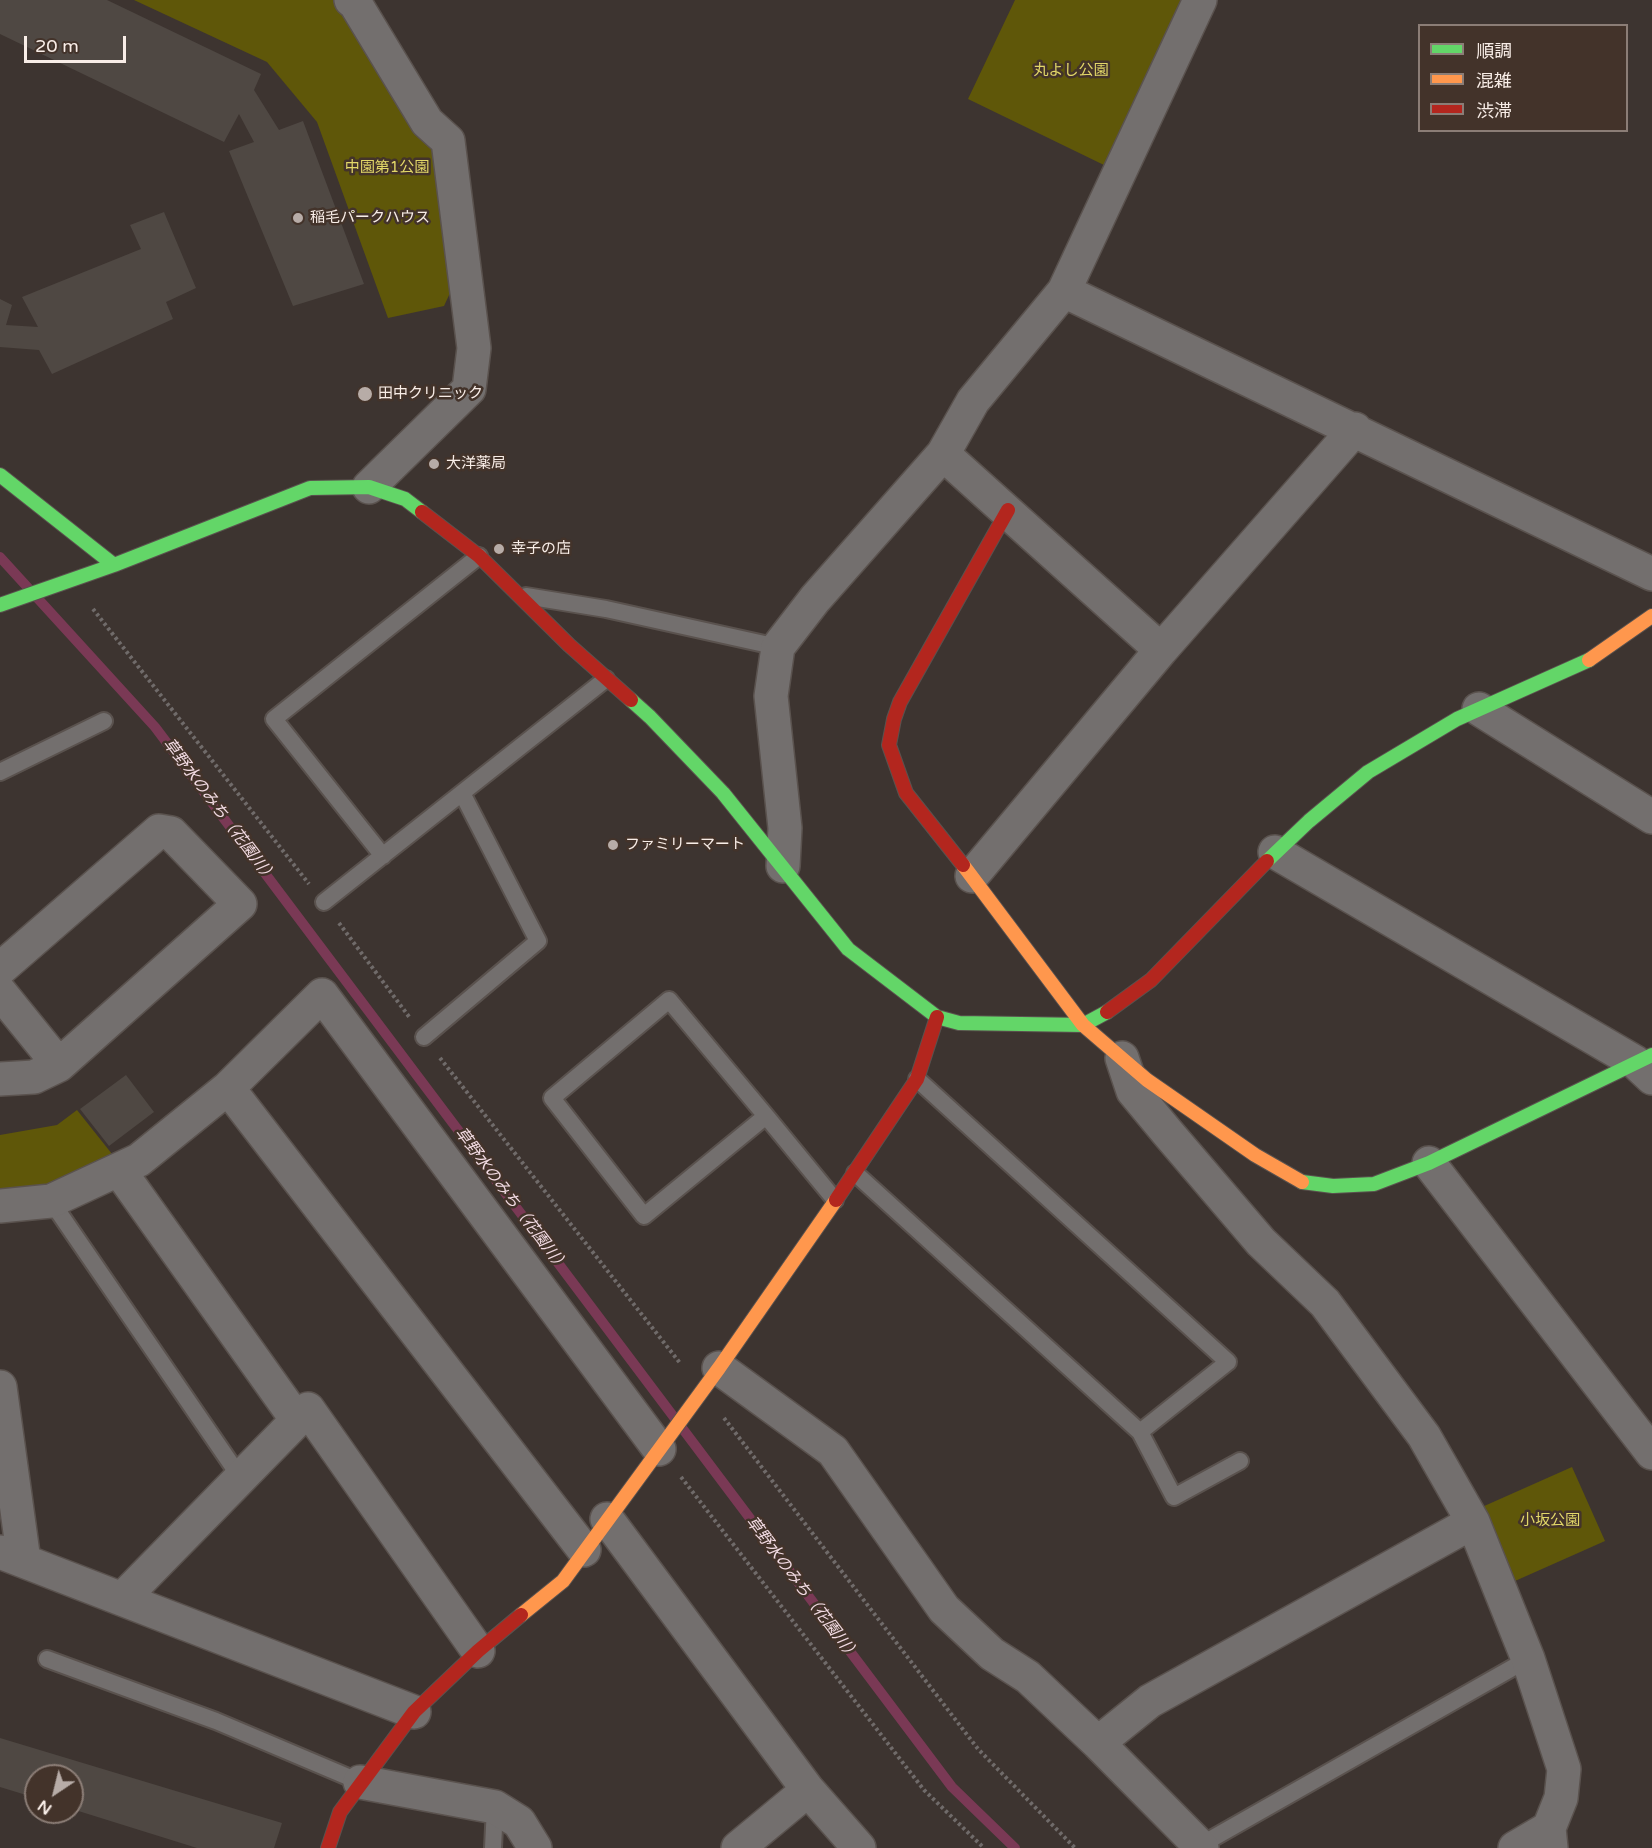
<!DOCTYPE html>
<meta charset="utf-8">
<style>
body{margin:0}
#map{position:relative;width:1652px;height:1848px;overflow:hidden;background:#3d3430;font-family:"Varela Round","Noto Sans JP",sans-serif}
canvas{display:block}
.legend{position:absolute;left:1418px;top:24px;width:210px;height:108px;box-sizing:border-box;background:#43332a;border:2px solid #8b7d76;margin:0;padding:8px 10px;list-style:none;font-size:18px;color:#f8ede7}
.legend li{display:flex;align-items:center;gap:12px;height:30px}
.legend b{width:30px;border:2px solid #8b7d76}
.north{position:absolute;left:24px;top:1764px;width:60px;height:60px;box-sizing:border-box;background:#43332a;border:2px solid #8b7d76;border-radius:50%;rotate:215deg;font-size:16px;font-weight:700;line-height:24px;text-align:center;color:#f8ede7}
.north::after{content:'';display:block;margin:auto;width:21px;height:27px;background:#b7aca7;clip-path:polygon(50% 0,100% 100%,50% 72%,0 100%)}
.scale{position:absolute;left:24px;top:36px;width:102px;height:27px;box-sizing:border-box;border:3px solid #f8ede7;border-top:0;padding-left:8px;font-size:18px;line-height:21px;white-space:nowrap;color:#f8ede7;-webkit-text-stroke:4px #43332a;paint-order:stroke}
</style>
<div id="map">
<canvas width="1652" height="1848"></canvas>
<ul class="legend">
<li><b style="height:8px;background:#63d668"></b>順調</li>
<li><b style="height:8px;background:#ff974d"></b>混雑</li>
<li><b style="height:8px;background:#b3261e"></b>渋滞</li>
</ul>
<div class="north">N</div>
<div class="scale">20 m</div>
</div>
<script>
const ctx = document.querySelector('canvas').getContext('2d');
ctx.lineJoin = 'round';
function fill(path, color) {
  ctx.fillStyle = color;
  ctx.fill(path, 'evenodd');
}
function poly(rows) {
  const path = new Path2D();
  for (const r of rows) {
    path.moveTo(r[0], r[1]);
    for (let i = 2; i < r.length; i += 2) path.lineTo(r[i], r[i + 1]);
  }
  return path;
}
function stroke(path, color, width, dash) {
  ctx.strokeStyle = color;
  ctx.lineWidth = width;
  ctx.lineCap = dash ? 'butt' : 'round';
  ctx.setLineDash(dash || []);
  ctx.stroke(path);
}
function label(font, color, halo, rows, align = 'center') {
  ctx.font = font + ' "Varela Round","Noto Sans JP",sans-serif';
  ctx.lineWidth = 5;
  ctx.setLineDash([]);
  ctx.textBaseline = 'middle';
  ctx.strokeStyle = halo;
  ctx.fillStyle = color;
  for (const [text, x, y, turn = 0] of rows) {
    ctx.save();
    ctx.translate(x, y);
    ctx.rotate((+turn || 0) * Math.PI / 180);
    ctx.textAlign = isNaN(turn) ? turn : align;
    if (halo) ctx.strokeText(text, 0, 0);
    ctx.fillText(text, 0, 0);
    ctx.restore();
  }
}
fill(poly([
 [134,0,333,0,344,9,433,142,456,280,444,306,388,318,317,122,267,62],
 [1015,0,1185,0,1106,166,968,99],
 [77,1110,116,1159,60,1185,0,1195,0,1135,57,1125],
 [1572,1467,1605,1541,1515,1581,1482,1507]
]), '#5f5709');
stroke(poly([
 [0,557,155,727,952,1787,1015,1848]
]), '#7a3955', 10);
fill(poly([
 [0,0,107,0,261,74,254,90,279,130,303,121,364,284,293,306,229,151,254,142,239,114,224,142,0,34],
 [164,212,196,288,166,302,173,319,52,374,39,350,0,347,0,299,12,305,6,325,38,327,22,297,141,249,130,225],
 [126,1075,154,1112,109,1146,80,1109],
 [0,1738,282,1823,274,1848,197,1848,72,1809,72,1776,36,1776,36,1798,0,1787]
]), '#4f4843');
const lane = poly([
 [526,596,606,609,778,647],
 [0,772,104,721],
 [383,856,274,719,479,556],
 [324,902,606,679],
 [424,1037,538,941,462,793],
 [917,1079,1228,1362,1140,1432],
 [766,1116,644,1216,552,1098,669,1000,766,1116,835,1200],
 [855,1173,1140,1432,1174,1497,1240,1461],
 [51,1201,240,1477],
 [47,1659,216,1721,360,1782],
 [1199,1846,1528,1659],
 [493,1848,495,1807]
]);
const street = poly([
 [351,0,355,3,427,122,448,141,474,348,469,389,369,487],
 [1064,291,1652,574],
 [943,454,1161,650],
 [1479,709,1652,817],
 [1275,852,1635,1062,1652,1078],
 [783,866,785,828,771,696,778,647,815,599,943,454,973,401,1064,291,1200,0],
 [972,876,1161,650,1355,429],
 [0,969,159,831,171,833,240,904,59,1065,0,992],
 [1122,1058,1133,1091,1167,1132,1261,1242,1325,1303,1424,1436,1473,1522,1528,1659,1564,1769,1561,1798,1549,1828,1551,1848],
 [0,1079,34,1077,59,1065],
 [228,1088,584,1550],
 [1429,1163,1652,1453],
 [119,1170,297,1420],
 [0,1206,51,1201,139,1160,228,1088,322,995,659,1449],
 [719,1368,833,1451,944,1609,992,1654,1028,1677,1098,1743,1202,1848],
 [0,1387,24,1561],
 [607,1519,808,1790,859,1848],
 [0,1552,414,1712],
 [122,1599,308,1409,478,1651],
 [1098,1743,1150,1701,1473,1522],
 [360,1782,495,1807,519,1822,535,1848],
 [738,1848,808,1790],
 [1515,1848,1549,1828]
]);
const fast = poly([
 [0,475,114,565],
 [0,605,114,565,310,488,369,487,405,499,422,512],
 [631,700,650,717,723,793,848,949,937,1017,959,1023,1083,1025,1107,1012],
 [1267,861,1309,821,1368,772,1457,719,1589,660],
 [1302,1182,1333,1186,1374,1184,1429,1163,1652,1055]
]);
const slow = poly([
 [1589,660,1652,616],
 [963,865,1083,1025,1147,1080,1255,1155,1302,1182],
 [521,1615,563,1581,719,1368,836,1200]
]);
const jam = poly([
 [422,512,479,556,569,645,631,700],
 [963,865,906,793,889,745,894,719,900,702,1008,510],
 [1107,1012,1151,980,1267,861],
 [836,1200,917,1079,937,1017],
 [328,1848,340,1812,414,1712,478,1651,521,1615]
]);
stroke(lane, '#5a524e', 20);
stroke(street, '#5a524e', 36);
stroke(fast, '#5a524e', 16);
stroke(slow, '#5a524e', 16);
stroke(jam, '#5a524e', 16);
stroke(poly([
 [93,609,309,884],
 [339,923,410,1018],
 [440,1058,680,1363],
 [724,1418,978,1749,1075,1848],
 [681,1477,924,1790,984,1848]
]), '#706b6a', 4, [3, 3]);
stroke(lane, '#736f6e', 16);
stroke(street, '#736f6e', 33);
stroke(fast, '#63d668', 14);
stroke(slow, '#ff974d', 14);
stroke(jam, '#b3261e', 14);
for (const [x, y, r, color] of [
 [298,218,6,"#b7aca7"],
 [365,394,8,"#b7aca7"],
 [434,464,6,"#b7aca7"],
 [499,549,6,"#b7aca7"],
 [613,845,6,"#b7aca7"]
]) {
  const dot = new Path2D();
  dot.arc(x, y, r, 0, 2 * Math.PI);
  ctx.fillStyle = color;
  ctx.fill(dot);
  stroke(dot, '#43332a', 2);
}
label('15px', '#e2d768', '#43332a', [
 ["丸よし公園",1071,71],
 ["中園第1公園",387,168],
 ["小坂公園",1550,1521]
]);
label('15px', '#f8ede7', '#43332a', [
 ["稲毛パークハウス",310,218],
 ["田中クリニック",378,394],
 ["大洋薬局",446,464],
 ["幸子の店",511,549],
 ["ファミリーマート",625,845]
], 'left');
label('italic 16px', '#f2dbe3', '#43332a', [
 ["草野水のみち（花園川）",219,811,53],
 ["草野水のみち（花園川）",511,1200,53],
 ["草野水のみち（花園川）",802,1589,53]
]);
</script>
